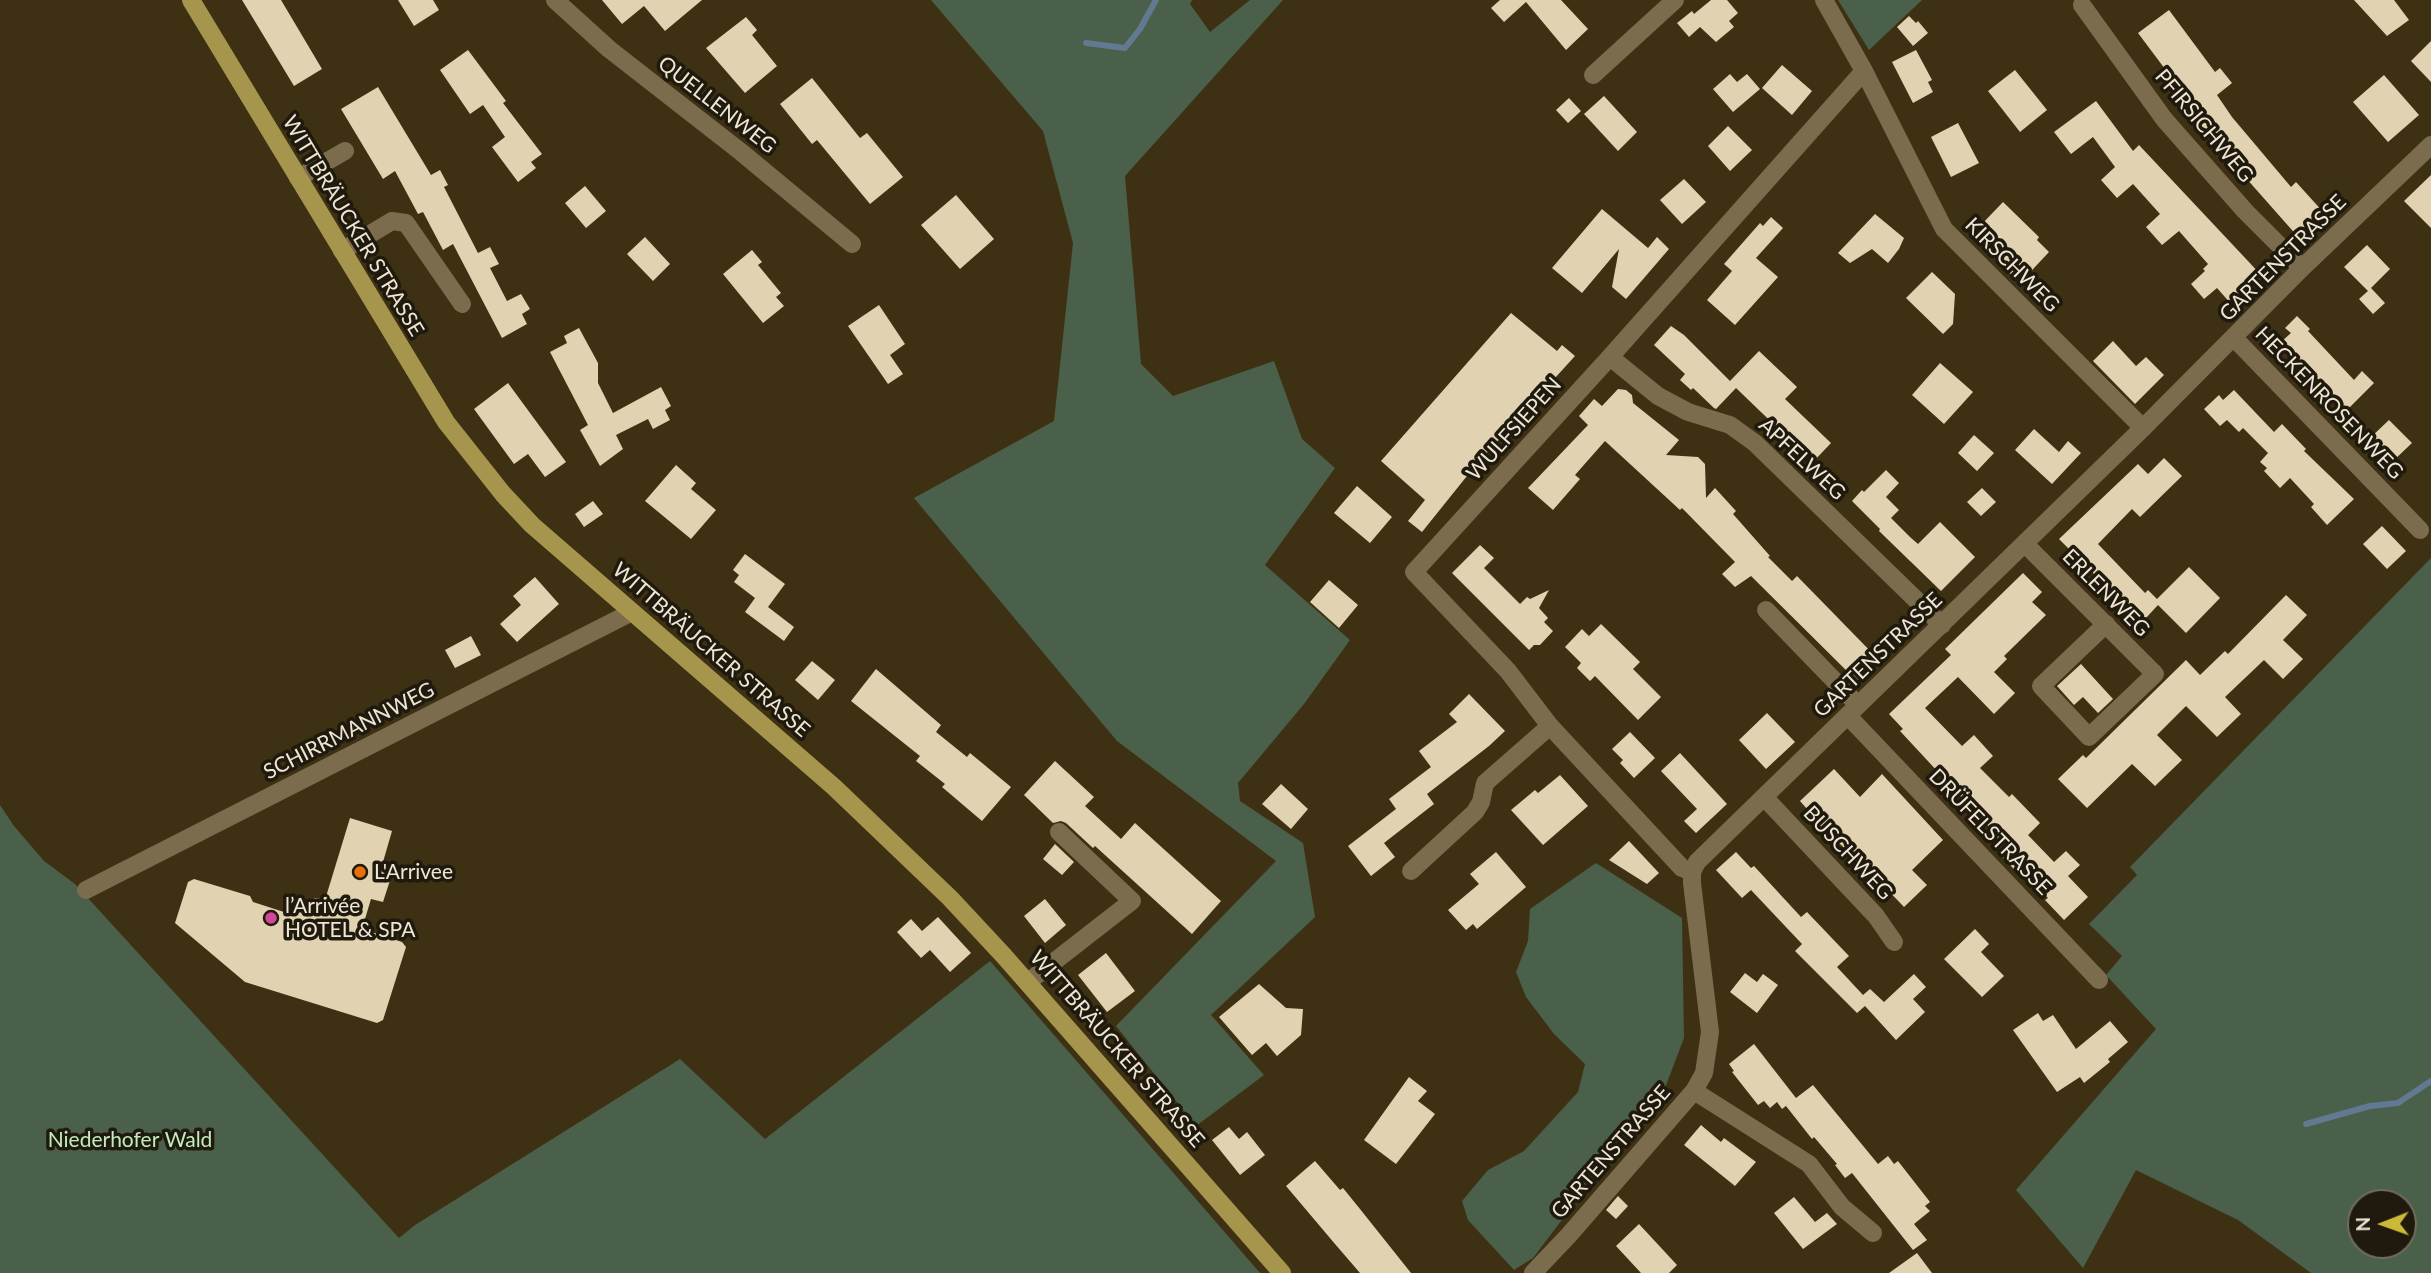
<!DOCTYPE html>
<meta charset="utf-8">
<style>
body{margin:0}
#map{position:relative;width:2431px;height:1273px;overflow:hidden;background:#3e3113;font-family:Lato,sans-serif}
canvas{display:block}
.north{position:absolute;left:2347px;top:1189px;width:70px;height:70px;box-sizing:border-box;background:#1f1a0d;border:2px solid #726c5d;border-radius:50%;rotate:269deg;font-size:19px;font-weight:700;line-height:28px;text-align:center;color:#eee6d5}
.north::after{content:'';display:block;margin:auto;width:24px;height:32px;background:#cdb938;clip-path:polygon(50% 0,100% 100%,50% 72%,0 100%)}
</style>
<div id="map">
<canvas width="2431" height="1273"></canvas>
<div class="north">N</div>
</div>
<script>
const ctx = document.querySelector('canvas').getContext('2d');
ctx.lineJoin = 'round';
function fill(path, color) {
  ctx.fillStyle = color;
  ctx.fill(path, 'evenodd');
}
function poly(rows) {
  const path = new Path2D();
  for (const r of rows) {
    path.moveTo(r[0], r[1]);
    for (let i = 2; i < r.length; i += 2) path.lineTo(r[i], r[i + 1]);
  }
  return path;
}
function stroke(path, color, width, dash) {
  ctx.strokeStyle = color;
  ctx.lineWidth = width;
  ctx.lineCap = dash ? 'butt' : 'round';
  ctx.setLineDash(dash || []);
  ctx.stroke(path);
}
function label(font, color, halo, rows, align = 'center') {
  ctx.font = font + ' Lato,sans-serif';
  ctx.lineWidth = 7;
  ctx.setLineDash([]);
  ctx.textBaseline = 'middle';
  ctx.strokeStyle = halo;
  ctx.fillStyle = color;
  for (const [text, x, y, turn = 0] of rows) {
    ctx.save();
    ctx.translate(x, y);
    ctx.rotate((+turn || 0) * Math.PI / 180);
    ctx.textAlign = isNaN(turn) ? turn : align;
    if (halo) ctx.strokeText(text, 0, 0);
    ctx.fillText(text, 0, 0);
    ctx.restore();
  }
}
fill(poly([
 [931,0,1192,0,1190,4,1210,32,1250,0,1283,0,1125,176,1141,364,1173,396,1274,361,1302,439,1335,468,1265,565,1350,640,1304,704,1238,783,1240,801,1303,843,1315,917,1211,1015,1264,1075,1196,1126,1116,1026,1276,861,1117,741,914,498,1054,421,1073,243,1043,131],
 [1838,0,1922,0,1869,50],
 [2431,558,2431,1273,2311,1273,2238,1220,2136,1170,2083,1268,2016,1190,2156,1029,2106,975,2122,956,2089,924,2137,875,2130,867],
 [2403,1203,2403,1245,2361,1245,2361,1203],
 [0,805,14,826,44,861,75,884,399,1238,415,1225,680,1059,765,1139,990,961,1260,1273,0,1273],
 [1596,863,1682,918,1684,1038,1660,1101,1580,1196,1533,1258,1514,1270,1468,1220,1462,1201,1488,1170,1524,1151,1578,1092,1585,1064,1554,1034,1526,997,1516,972,1528,941,1530,909]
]), '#4a604a');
stroke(poly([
 [1086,43,1125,48,1140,29,1156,0],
 [2306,1124,2370,1106,2398,1103,2431,1081]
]), '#627992', 6);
fill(poly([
 [242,0,281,0,322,69,294,86],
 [398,0,433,0,439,10,414,26],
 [602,0,702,0,665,31,644,6,622,24],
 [1500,0,1561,0,1588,29,1566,50,1526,2,1504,22,1491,8],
 [1711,0,1727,0,1738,13,1729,21,1734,27,1716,42,1700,27,1689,37,1677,23,1692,11,1694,14],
 [2354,0,2394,0,2409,20,2387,36],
 [2169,10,2215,72,2220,68,2232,83,2217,95,2232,117,2291,187,2296,182,2325,214,2299,238,2207,134,2180,99,2182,97,2168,79,2171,77,2138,33],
 [1909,16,1916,23,1918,21,1928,33,1913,46,1897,27],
 [746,17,757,30,752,35,777,66,745,93,706,48],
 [2431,41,2431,82,2411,61],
 [468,50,506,101,503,103,542,154,531,162,536,168,518,182,492,147,505,137,483,105,470,114,440,70],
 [1916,50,1932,80,1928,82,1933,92,1913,103,1892,62],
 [1782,65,1812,91,1792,115,1762,88],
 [2015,70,2047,110,2020,132,1988,91],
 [1730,74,1737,82,1747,74,1760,89,1733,112,1713,89],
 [2384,75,2419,115,2388,142,2353,102],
 [812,78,860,138,867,133,903,177,870,204,817,140,812,144,780,104],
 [378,87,431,175,440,170,448,185,444,187,478,253,490,247,499,264,490,268,507,301,521,294,530,309,522,314,527,324,502,338,453,244,443,250,423,212,418,214,395,171,383,179,341,109],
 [1604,96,1637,132,1618,151,1584,114],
 [1569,98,1581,111,1568,123,1556,110],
 [2096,101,2133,151,2139,145,2263,277,2232,305,2217,288,2204,299,2191,284,2205,271,2203,269,2208,264,2179,231,2162,245,2146,227,2160,214,2133,184,2117,198,2101,180,2115,167,2093,137,2071,154,2054,132],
 [1958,123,1979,163,1951,177,1931,137],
 [1728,126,1752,150,1730,171,1708,146],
 [2431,175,2431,228,2404,201],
 [1684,179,1706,202,1682,224,1660,200],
 [585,186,606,211,586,228,565,203],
 [956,195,994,239,960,269,921,225],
 [2003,202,2039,237,2037,240,2049,252,2020,283,1989,253,1999,242,1981,225],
 [1602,209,1648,248,1657,237,1669,249,1626,299,1612,287,1619,249,1582,293,1552,268],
 [1875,214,1904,238,1899,249,1888,263,1872,249,1850,263,1838,253],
 [1771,217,1783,228,1756,258,1778,277,1735,325,1707,300,1732,271,1724,264,1760,223,1763,226],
 [645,237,670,264,653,281,627,254],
 [2367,245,2390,269,2371,288,2385,303,2373,314,2359,299,2368,291,2344,267],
 [752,250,762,262,758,265,781,293,776,297,784,306,763,323,723,274],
 [1932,272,1955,294,1953,324,1943,334,1906,298],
 [879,305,905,344,890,355,903,374,888,384,848,326],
 [1511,313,1557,351,1562,345,1575,356,1475,466,1422,532,1408,521,1425,500,1381,461],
 [2297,316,2310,329,2308,331,2354,380,2362,371,2374,383,2345,412,2320,387,2323,384,2281,342,2291,333,2285,328],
 [1671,326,1684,335,1730,381,1759,351,1797,387,1785,399,1831,443,1813,462,1736,388,1716,409,1714,408,1693,388,1691,390,1680,380,1685,374,1654,345],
 [579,328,598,363,598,383,613,413,661,387,671,406,665,410,670,420,653,429,648,419,616,435,623,449,600,466,580,430,588,425,550,352,567,343,564,336],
 [2113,341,2136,366,2146,357,2164,375,2135,404,2093,361],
 [1940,363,1973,392,1944,424,1912,395],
 [508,383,566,462,545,477,528,454,514,464,474,409],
 [1618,389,1626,390,1632,395,1633,403,1679,440,1666,455,1698,457,1705,464,1706,498,1715,488,1736,511,1733,514,1770,556,1768,557,1792,581,1797,576,1879,660,1857,681,1751,576,1735,587,1722,574,1735,562,1682,508,1680,510,1605,441,1575,475,1580,479,1553,510,1528,488,1588,425,1579,416,1594,399,1602,406],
 [2234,390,2274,432,2282,424,2306,449,2304,451,2354,499,2327,525,2311,507,2314,504,2290,478,2280,488,2264,471,2267,468,2260,462,2268,453,2243,428,2239,432,2227,420,2220,426,2204,409,2219,395,2223,400],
 [2389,420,2412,443,2392,462,2369,439],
 [2034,429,2059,452,2068,441,2081,453,2052,484,2015,450],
 [1974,435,1994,453,1977,471,1958,453],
 [2164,458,2182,476,2140,517,2132,509,2098,544,2145,593,2148,590,2157,599,2189,567,2220,598,2186,633,2158,605,2145,619,2132,606,2127,611,2113,598,2116,596,2059,539,2138,464,2148,474],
 [676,465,696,483,691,489,716,510,691,539,645,501],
 [1886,470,1899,483,1886,497,1899,510,1891,518,1910,537,1918,544,1940,522,1975,557,1941,591,1879,531,1880,529,1852,501,1862,490,1864,492],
 [1357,486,1392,517,1370,543,1334,513],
 [1982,488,1996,502,1981,516,1967,502],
 [593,501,603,514,584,527,575,514],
 [2382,526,2406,551,2387,569,2363,544],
 [1480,545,1494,558,1484,568,1520,604,1527,597,1530,599,1549,590,1539,608,1548,618,1544,622,1553,631,1540,645,1534,645,1529,650,1452,573],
 [745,554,785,584,768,607,794,627,784,641,745,612,755,598,734,582,739,575,733,570],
 [2023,573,2042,592,2032,602,2046,615,2004,656,2007,659,1994,672,2015,693,1994,714,1958,677,1925,708,1962,746,1974,735,1993,756,1980,768,2009,797,2012,794,2040,823,2028,835,2054,862,2066,851,2080,865,2068,876,2088,897,2064,920,2045,900,2048,898,2020,868,2017,872,1997,852,2000,849,1985,834,1991,829,1900,731,1903,729,1889,714,1951,655,1945,649],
 [535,577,559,604,517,642,500,624,521,605,513,596],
 [1329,580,1358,605,1339,628,1310,602],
 [2286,595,2307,615,2283,640,2303,659,2283,679,2264,660,2225,697,2241,714,2217,737,2186,706,2157,735,2182,760,2155,786,2132,764,2087,808,2058,779,2083,755,2086,758,2186,660,2200,675,2225,651,2228,654],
 [1601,624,1640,662,1633,669,1661,697,1638,720,1595,676,1590,681,1577,668,1581,663,1565,647,1582,629,1589,636],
 [471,636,481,655,455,668,445,650],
 [812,661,835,680,818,700,795,680],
 [2081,664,2113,699,2098,713,2083,697,2074,705,2057,686],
 [876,669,941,725,936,732,967,757,970,753,1011,787,982,821,942,787,945,784,916,761,920,756,851,701],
 [1469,694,1505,731,1489,746,1427,794,1434,804,1384,843,1395,857,1371,876,1348,846,1396,809,1389,799,1431,767,1419,751,1457,722,1449,714],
 [1767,713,1795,742,1766,769,1739,740],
 [1630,732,1655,758,1634,778,1620,763,1623,760,1612,749],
 [1680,753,1727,804,1696,833,1684,821,1697,809,1661,771],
 [1055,761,1094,797,1085,806,1121,839,1135,823,1221,901,1192,934,1095,846,1093,848,1066,823,1061,821,1053,823,1024,795],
 [1834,769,1860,797,1882,774,1943,840,1912,870,1927,885,1904,907,1861,862,1833,838,1832,840,1812,819,1814,817,1800,801],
 [1560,775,1588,806,1543,845,1511,810,1535,790,1538,793],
 [1281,784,1308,809,1291,829,1262,804],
 [350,818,392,831,383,862,395,865,383,902,371,899,362,929,402,942,406,947,383,1020,377,1023,245,982,175,923,188,882,194,879,250,896,253,902,287,913,315,898,325,900],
 [1629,841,1659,873,1647,884,1609,860],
 [1055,844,1074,862,1062,875,1043,859],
 [1496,852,1526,887,1477,929,1473,924,1466,930,1448,910,1479,884,1470,874],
 [1736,852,1751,868,1754,866,1801,917,1807,912,1849,956,1837,967,1863,995,1870,989,1884,1002,1914,974,1926,987,1913,999,1925,1012,1896,1040,1865,1006,1857,1013,1795,951,1802,944,1751,890,1742,898,1716,870],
 [1045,899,1066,925,1045,943,1024,916],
 [938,917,971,953,950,972,930,950,921,958,897,932,911,919,922,931],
 [1975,929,1989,944,1981,952,2004,976,1982,997,1944,959],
 [1106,953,1135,991,1107,1012,1078,975],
 [1745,973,1757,982,1763,974,1778,985,1757,1013,1730,992],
 [1259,984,1286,1008,1303,1009,1301,1035,1277,1056,1266,1043,1252,1055,1219,1017],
 [2038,1013,2043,1021,2053,1015,2076,1049,2110,1021,2128,1042,2108,1059,2110,1062,2084,1083,2080,1077,2057,1092,2013,1030],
 [1754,1044,1796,1098,1813,1085,1878,1164,1888,1156,1894,1164,1898,1161,1930,1202,1925,1206,1930,1211,1914,1224,1927,1240,1913,1250,1852,1173,1845,1178,1835,1165,1837,1164,1814,1137,1812,1139,1786,1106,1791,1102,1782,1109,1777,1102,1770,1108,1764,1101,1758,1105,1732,1072,1734,1071,1729,1064],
 [1409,1077,1427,1091,1418,1101,1435,1114,1396,1164,1364,1140],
 [1701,1125,1721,1142,1724,1138,1756,1162,1735,1186,1684,1145],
 [1229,1127,1239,1139,1247,1132,1265,1155,1240,1175,1212,1140],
 [1315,1161,1340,1190,1343,1188,1360,1209,1411,1273,1360,1273,1335,1244,1286,1186],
 [1618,1196,1628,1206,1616,1219,1606,1210],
 [1794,1197,1815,1222,1827,1213,1837,1224,1803,1249,1774,1213],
 [1639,1224,1677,1265,1669,1273,1641,1273,1616,1246],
 [1917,1253,1932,1273,1889,1273]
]), '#e1d2b1');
stroke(poly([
 [555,0,609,49,741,152,852,244],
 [1824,0,1864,71,1944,229,2143,428],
 [2082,5,2164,119,2245,211,2302,268],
 [1593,75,1675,0],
 [298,178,345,151],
 [342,251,392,221,406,223,462,304],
 [2234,338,2420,530],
 [1610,357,1658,396,1688,412,1730,425,1755,443,1942,625],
 [2025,544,2155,674,2089,737,2041,686,2106,624],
 [1766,610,1858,705],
 [1848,716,2099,980],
 [1765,798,1876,916,1894,942],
 [1411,871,1475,812,1481,802,1485,783,1550,726],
 [1692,872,1682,868,1550,726,1508,671,1414,572,1610,357,1864,71],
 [86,890,632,612],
 [1028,982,1132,901,1059,832],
 [1694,1091,1809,1164,1842,1207,1873,1233],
 [1533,1273,1569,1235,1694,1091,1704,1073,1710,1032,1692,883,1692,872,1697,862,2143,428,2302,268,2431,145]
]), '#7a6c4c', 18);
stroke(poly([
 [191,0,446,422,503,494,532,525,834,787,950,898,1004,956,1282,1273]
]), '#a6964d', 18);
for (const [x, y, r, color] of [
 [360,872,7,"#e8710a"],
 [271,918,7,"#d1479c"]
]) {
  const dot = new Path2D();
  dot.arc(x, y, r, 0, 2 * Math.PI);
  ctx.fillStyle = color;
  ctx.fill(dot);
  stroke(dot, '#1f1a0d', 2.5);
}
label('21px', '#eee6d5', '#1f1a0d', [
 ["QUELLENWEG",717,105,38],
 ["PFIRSICHWEG",2204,126,50],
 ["WITTBRÄUCKER STRASSE",353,226,59],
 ["GARTENSTRASSE",2283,258,-45],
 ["KIRSCHWEG",2012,265,45],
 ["HECKENROSENWEG",2329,403,46],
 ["WULFSIEPEN",1514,429,-48],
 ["APFELWEG",1802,459,43],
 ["ERLENWEG",2106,593,45],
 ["WITTBRÄUCKER STRASSE",711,650,41],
 ["GARTENSTRASSE",1878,655,-44],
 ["SCHIRRMANNWEG",349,731,-27],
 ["DRÜFELSTRASSE",1990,832,46],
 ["BUSCHWEG",1848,853,47],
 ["WITTBRÄUCKER STRASSE",1117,1049,49],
 ["GARTENSTRASSE",1611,1152,-49]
]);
label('21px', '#eee6d5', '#1f1a0d', [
 ["L'Arrivee",374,872],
 ["l’Arrivée",285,906],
 ["HOTEL & SPA",285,930]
], 'left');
label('21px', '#bfedbf', '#1f1a0d', [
 ["Niederhofer Wald",130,1140]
]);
</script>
